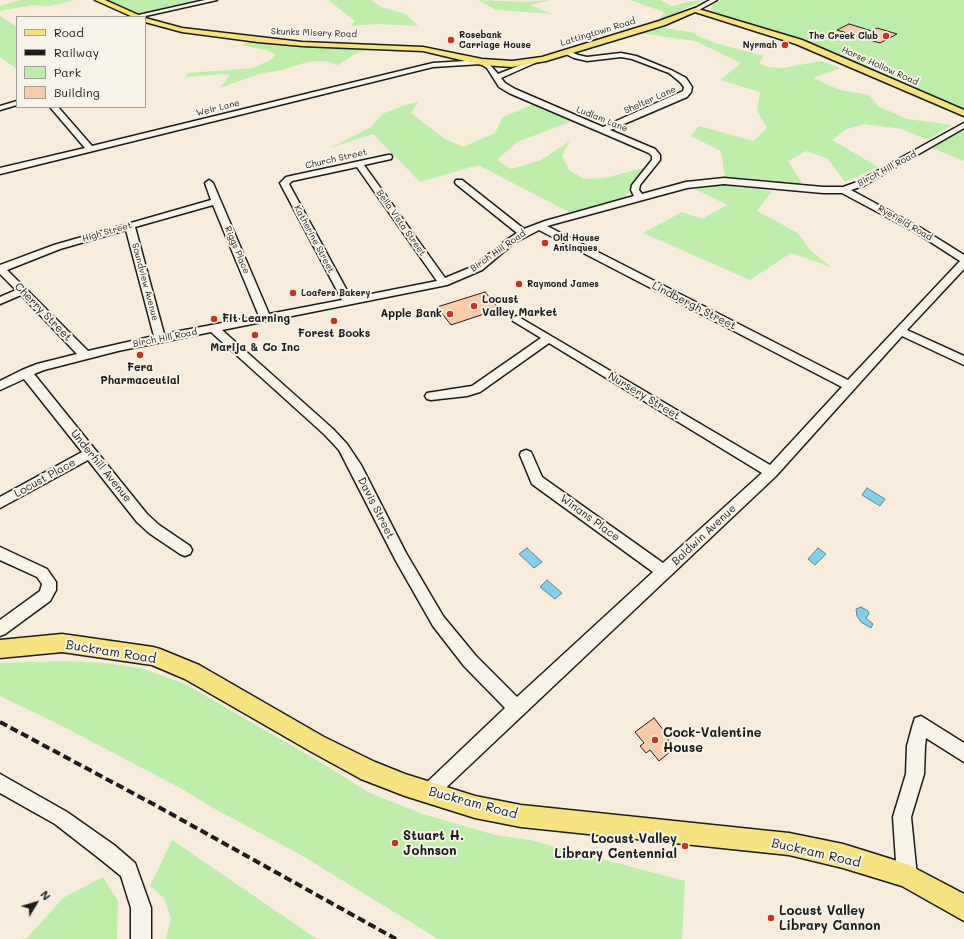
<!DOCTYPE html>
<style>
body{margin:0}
#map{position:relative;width:964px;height:939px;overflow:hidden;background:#f7ebdb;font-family:Mali,sans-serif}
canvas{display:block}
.legend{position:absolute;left:16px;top:16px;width:130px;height:92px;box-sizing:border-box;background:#f7f3e8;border:1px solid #9f9d96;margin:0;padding:5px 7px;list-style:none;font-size:12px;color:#1c1c1c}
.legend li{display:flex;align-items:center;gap:8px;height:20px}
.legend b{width:20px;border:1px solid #9f9d96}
.north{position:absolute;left:16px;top:883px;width:40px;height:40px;-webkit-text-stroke:3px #f7f3e8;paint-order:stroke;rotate:52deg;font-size:11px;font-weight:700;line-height:16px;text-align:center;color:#1c1c1c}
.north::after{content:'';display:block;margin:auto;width:14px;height:18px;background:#1c1c1c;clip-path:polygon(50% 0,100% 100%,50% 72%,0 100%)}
</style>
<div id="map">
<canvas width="964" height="939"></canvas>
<ul class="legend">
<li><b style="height:5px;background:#f6e281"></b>Road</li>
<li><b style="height:5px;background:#1c1c1c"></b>Railway</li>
<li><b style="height:11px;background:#beedab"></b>Park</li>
<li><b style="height:11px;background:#f9cba8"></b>Building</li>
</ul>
<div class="north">N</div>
</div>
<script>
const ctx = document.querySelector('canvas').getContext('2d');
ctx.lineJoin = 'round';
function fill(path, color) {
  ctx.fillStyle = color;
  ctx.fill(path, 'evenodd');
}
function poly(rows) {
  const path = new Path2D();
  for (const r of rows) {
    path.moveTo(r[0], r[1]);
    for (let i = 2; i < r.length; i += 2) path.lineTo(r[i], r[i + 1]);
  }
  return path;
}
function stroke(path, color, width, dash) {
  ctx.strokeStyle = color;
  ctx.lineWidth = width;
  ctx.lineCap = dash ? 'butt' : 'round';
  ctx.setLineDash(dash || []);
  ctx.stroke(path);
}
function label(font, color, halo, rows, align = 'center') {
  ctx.font = font + ' Mali,sans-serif';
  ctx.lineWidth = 4;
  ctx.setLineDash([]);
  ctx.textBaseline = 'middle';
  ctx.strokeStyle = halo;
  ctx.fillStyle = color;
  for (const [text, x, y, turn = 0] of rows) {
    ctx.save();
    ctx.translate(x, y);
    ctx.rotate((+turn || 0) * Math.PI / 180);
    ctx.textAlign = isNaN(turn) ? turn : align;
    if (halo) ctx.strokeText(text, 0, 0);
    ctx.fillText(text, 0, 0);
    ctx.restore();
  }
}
fill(poly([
 [20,0,75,0,51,6,32,5,0,11,0,6],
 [107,0,199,0,199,1,139,14],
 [328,0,371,0,381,7,406,14,418,26,378,24,351,26,355,21],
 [478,0,524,2,550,0,530,5,552,14,496,10],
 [630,0,660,0,672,6,692,1,705,0,660,20,664,12],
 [722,0,964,0,964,109,806,41,716,13,710,9,714,4],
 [0,16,17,27,17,69,0,57],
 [660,27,696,33,696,35,715,43,764,56,759,63,767,67,783,68,821,61,841,68,813,78,840,90,869,95,878,106,907,119,952,125,927,140,902,129,864,124,847,129,832,140,878,167,845,182,828,159,806,151,788,161,803,184,725,177,721,151,691,136,699,126,753,141,767,128,757,111,760,92,720,80,741,63,695,41,639,33],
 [247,42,299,48,380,47,357,53,338,65,324,61,307,62,282,70,259,74,220,88,230,75,225,74,185,77,188,73,253,68,270,60,276,54,265,50,242,45],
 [418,102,411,113,445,139,463,147,495,133,503,117,534,104,573,121,517,142,497,160,511,169,541,160,570,141,562,155,569,170,584,179,605,178,647,167,624,198,571,213,478,165,420,182,373,134,330,148,371,127,382,114,405,105],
 [964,129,964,161,932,148],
 [722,185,772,191,757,211,798,233,810,250,831,267,791,253,750,280,643,233,682,212,702,219,727,205,695,189],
 [64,661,104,663,141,668,185,684,315,759,370,793,423,814,495,835,530,840,685,881,682,939,438,939,301,855,215,809,182,789,62,726,0,696,0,663],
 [172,840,317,939,166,939,171,918,164,898,150,886],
 [103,877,118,901,117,939,21,939,27,938,63,898]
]), '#beedab');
const water = poly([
 [867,488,885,499,880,506,862,495,867,488],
 [527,548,542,562,534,568,519,554,527,548],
 [818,548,826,554,815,565,808,559,818,548],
 [547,580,562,593,555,599,540,587,547,580],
 [861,607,868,611,869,614,866,618,873,624,871,628,861,622,857,616,856,609,861,607]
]);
fill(water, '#86cde7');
stroke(water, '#5c8696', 1);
const building = poly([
 [849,24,872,31,877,28,897,34,880,43,837,30,849,24],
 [485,292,499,309,451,325,437,307,485,292],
 [654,718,668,736,666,737,675,748,659,761,650,750,646,753,640,746,644,743,635,732,654,718]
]);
fill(building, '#f9cba8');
stroke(building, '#1c1c1c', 1);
const minor = poly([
 [205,0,217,0,141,17,134,16,205,0],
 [710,0,717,0,697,11,692,10,710,0],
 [566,50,578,55,587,57,621,53,636,56,673,71,686,78,692,87,691,92,687,97,610,130,655,149,660,155,660,160,640,185,639,190,642,194,686,182,724,178,823,187,843,187,857,182,964,123,964,128,863,186,851,190,921,228,964,255,964,269,907,330,964,356,964,365,902,336,776,476,435,798,429,801,423,798,420,792,423,786,505,708,464,666,433,626,396,561,339,450,325,435,211,332,118,351,44,370,34,374,147,514,159,525,190,546,192,550,190,554,185,556,180,554,149,533,137,522,88,460,0,508,0,497,82,452,24,379,0,390,0,381,22,370,37,364,77,354,21,295,0,304,0,297,16,290,0,274,0,265,54,245,211,200,205,183,209,180,213,183,269,314,342,300,280,183,286,177,388,155,391,155,392,157,391,159,364,165,445,278,474,266,508,239,517,233,456,184,455,182,456,180,462,180,524,229,545,221,634,196,631,190,632,185,652,160,652,156,649,153,509,93,499,87,487,68,481,64,433,67,0,174,0,168,85,148,50,107,58,107,92,146,433,63,482,60,491,66,498,74,531,61,535,61,535,63,501,78,505,83,515,89,603,127,683,91,684,87,680,82,669,73,632,59,621,57,587,61,574,58,564,53,563,52,566,50],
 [357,167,437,281,351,298,289,184,292,181,357,167],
 [724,184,823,193,842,193,915,232,960,261,848,380,547,226,687,188,724,184],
 [213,205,259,316,164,334,135,227,213,205],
 [126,230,154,336,88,351,7,270,60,249,126,230],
 [539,230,842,387,770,465,517,316,513,317,512,319,513,321,541,338,472,386,427,393,425,396,427,399,431,400,467,396,480,392,549,343,762,473,663,563,542,477,531,452,526,450,521,452,520,455,532,484,653,572,517,697,476,656,443,616,406,553,361,465,347,444,333,429,222,330,447,285,482,270,514,243,539,230],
 [17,101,17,105,0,110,0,106,17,101],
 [0,547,47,569,56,582,56,590,50,601,5,634,0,636,0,620,40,591,42,584,37,577,0,560,0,547],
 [921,716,964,743,964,762,926,738,925,746,924,774,911,817,917,876,914,883,907,886,900,883,897,876,893,817,906,774,907,746,913,724,915,718,921,716],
 [0,774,67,812,114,845,135,863,151,908,151,939,131,939,131,908,121,876,100,859,55,824,0,793,0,774]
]);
const major = poly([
 [95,0,105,0,143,17,133,17,95,0],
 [695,8,802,40,964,110,964,116,796,44,695,12,665,25,546,61,512,67,482,65,423,51,302,46,258,42,182,32,145,22,145,18,182,28,302,42,423,47,482,59,512,61,542,57,659,21,695,8],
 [62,634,153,647,160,649,199,665,324,737,375,762,405,774,475,796,521,805,789,833,843,844,907,864,964,894,964,921,902,886,843,868,789,855,521,827,475,818,405,796,361,779,310,751,185,679,152,665,62,652,0,658,0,640,62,634]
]);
stroke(minor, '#1c1c1c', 3);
stroke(major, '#1c1c1c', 3);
fill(minor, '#f7f3e8');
fill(major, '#f6e281');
stroke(poly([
 [0,722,155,805,396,939]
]), '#1c1c1c', 4, [8, 4]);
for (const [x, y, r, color] of [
 [886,36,4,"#c8321e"],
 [451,40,4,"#c8321e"],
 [785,45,4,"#c8321e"],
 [545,243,4,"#c8321e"],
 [519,284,4,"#c8321e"],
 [293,293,4,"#c8321e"],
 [474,306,4,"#c8321e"],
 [450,314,4,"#c8321e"],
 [214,319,4,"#c8321e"],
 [334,321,4,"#c8321e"],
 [255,335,4,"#c8321e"],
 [140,355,4,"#c8321e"],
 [655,740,4,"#c8321e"],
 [395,843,4,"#c8321e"],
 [685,846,4,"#c8321e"],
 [771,918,4,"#c8321e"]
]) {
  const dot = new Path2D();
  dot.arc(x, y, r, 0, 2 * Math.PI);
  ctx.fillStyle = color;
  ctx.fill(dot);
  stroke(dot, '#f7f3e8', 1.5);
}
label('9px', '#1c1c1c', '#f7f3e8', [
 ["Lattingtown Road",598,32,-17],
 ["Skunks Misery Road",314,33,2],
 ["Horse Hollow Road",880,66,24],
 ["Shelter Lane",650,100,-24],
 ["Weir Lane",218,108,-14],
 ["Ludlam Lane",602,119,22],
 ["Church Street",336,159,-13],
 ["Birch Hill Road",887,169,-28],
 ["Bella Vista Street",401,223,55],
 ["Ryefield Road",905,223,30],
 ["High Street",107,232,-16],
 ["Katherine Street",314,239,62],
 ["Riggs Place",237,250,67],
 ["Birch Hill Road",498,251,-35],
 ["Soundview Avenue",145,282,75],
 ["Birch Hill Road",165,338,-11]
]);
label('bold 9px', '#1c1c1c', '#f7f3e8', [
 ["Rosebank",459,35],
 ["Carriage House",459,45],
 ["The Creek Club",878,36,"right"],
 ["Nyrmah",777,45,"right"],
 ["Old House",553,238],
 ["Antinques",553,248],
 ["Raymond James",527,284],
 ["Loafers Bakery",301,293]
], 'left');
label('bold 11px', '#1c1c1c', '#f7f3e8', [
 ["Locust",482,300,"left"],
 ["Valley Market",482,313,"left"],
 ["Apple Bank",442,314,"right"],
 ["Fit Learning",222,319,"left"],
 ["Forest Books",334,334],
 ["Marija & Co Inc",255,348],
 ["Fera",140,368],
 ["Pharmaceutial",140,381]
]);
label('11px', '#1c1c1c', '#f7f3e8', [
 ["Lindbergh Street",694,306,27],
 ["Cherry Street",43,312,46],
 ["Nursery Street",644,396,31],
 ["Underhill Avenue",101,466,51],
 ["Locust Place",45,478,-29],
 ["Davis Street",376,508,63],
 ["Winans Place",590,518,36],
 ["Baldwin Avenue",704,535,-43]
]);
label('13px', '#1c1c1c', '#f7f3e8', [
 ["Buckram Road",111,652,9],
 ["Buckram Road",473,803,15],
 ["Buckram Road",816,853,13]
]);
label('bold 13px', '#1c1c1c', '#f7f3e8', [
 ["Cock-Valentine",663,733],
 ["House",663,748],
 ["Stuart H.",403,836],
 ["Johnson",403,851],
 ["Locust Valley",677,839,"right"],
 ["Library Centennial",677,854,"right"],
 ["Locust Valley",779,911],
 ["Library Cannon",779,926]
], 'left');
</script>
